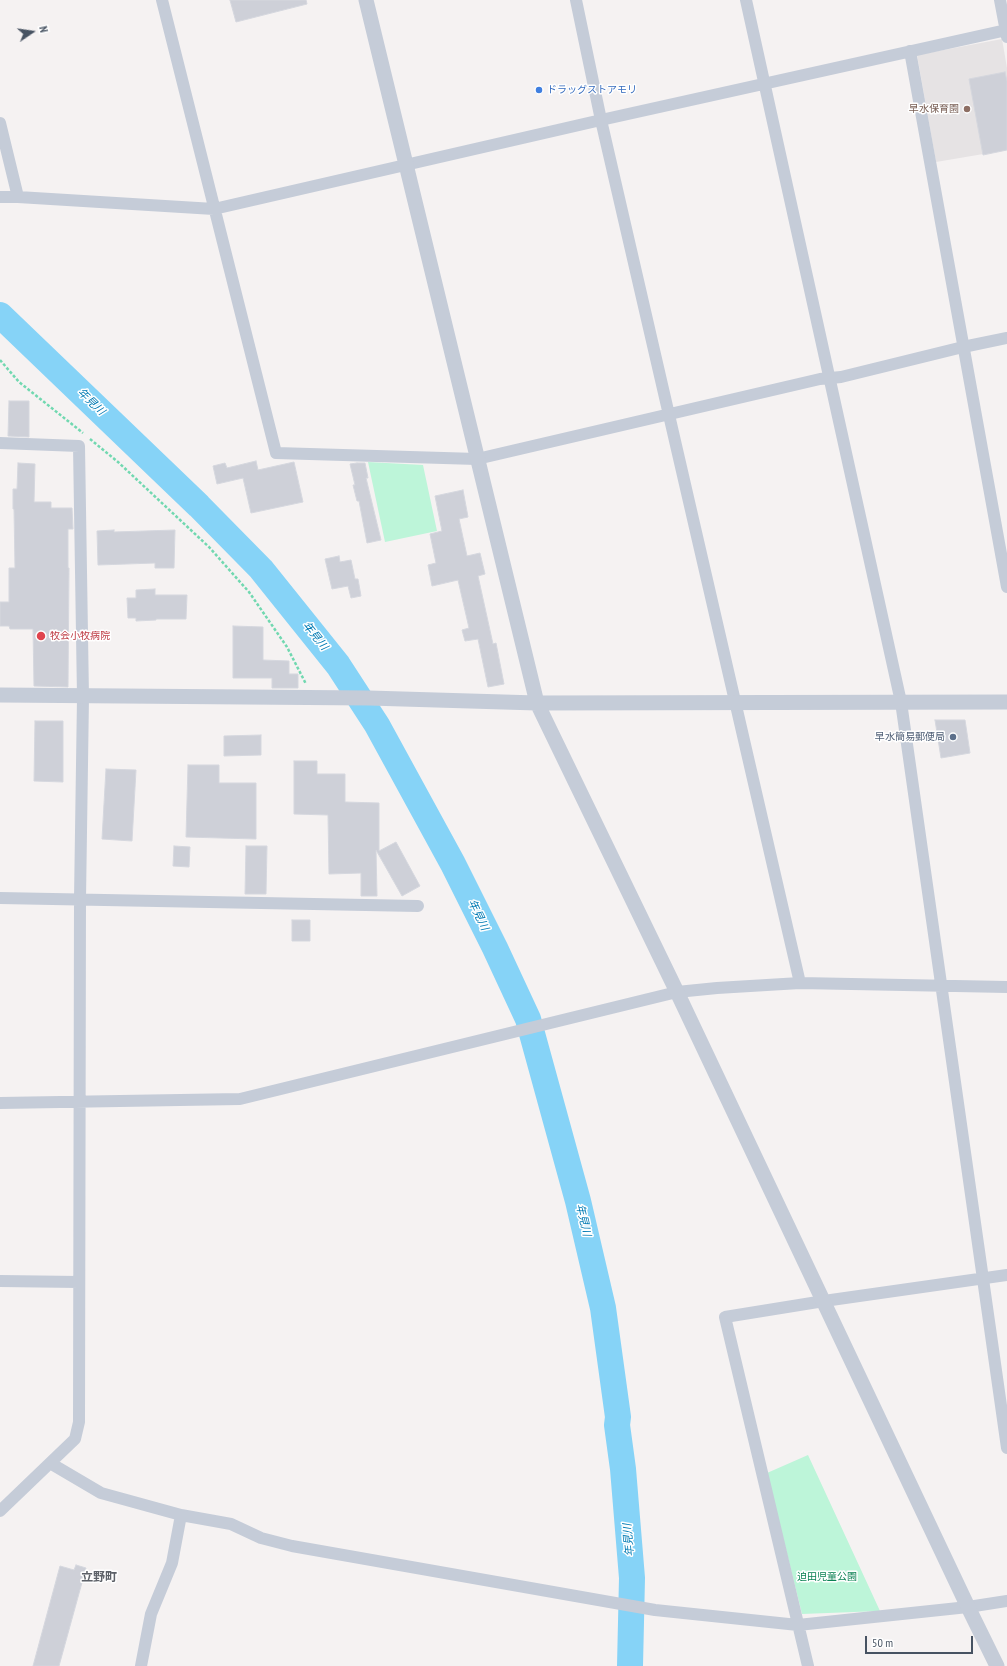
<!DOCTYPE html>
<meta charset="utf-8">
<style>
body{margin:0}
#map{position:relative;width:1007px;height:1666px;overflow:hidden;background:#f5f2f2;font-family:"PT Sans Narrow",sans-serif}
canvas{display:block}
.north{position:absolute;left:12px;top:12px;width:40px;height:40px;-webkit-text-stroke:3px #fff;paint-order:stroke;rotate:77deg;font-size:11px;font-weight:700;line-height:16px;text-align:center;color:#475362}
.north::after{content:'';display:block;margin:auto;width:14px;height:18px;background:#475362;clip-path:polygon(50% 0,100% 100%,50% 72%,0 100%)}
.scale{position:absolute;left:865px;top:1636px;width:108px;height:18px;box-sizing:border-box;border:2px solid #475362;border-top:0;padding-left:5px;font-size:12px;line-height:14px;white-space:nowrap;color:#475362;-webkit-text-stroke:3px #fff;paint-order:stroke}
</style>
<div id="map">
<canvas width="1007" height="1666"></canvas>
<div class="north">N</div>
<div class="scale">50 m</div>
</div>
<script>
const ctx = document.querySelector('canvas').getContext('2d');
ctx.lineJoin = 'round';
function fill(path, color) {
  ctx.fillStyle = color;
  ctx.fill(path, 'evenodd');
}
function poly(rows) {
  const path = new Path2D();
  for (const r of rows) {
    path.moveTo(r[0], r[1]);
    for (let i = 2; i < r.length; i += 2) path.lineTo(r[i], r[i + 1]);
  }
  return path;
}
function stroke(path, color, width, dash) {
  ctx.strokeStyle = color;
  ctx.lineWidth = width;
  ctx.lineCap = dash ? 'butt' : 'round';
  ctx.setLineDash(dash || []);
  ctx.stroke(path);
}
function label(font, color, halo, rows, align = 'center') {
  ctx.font = font + ' "PT Sans Narrow","Noto Sans JP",sans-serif';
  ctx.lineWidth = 3;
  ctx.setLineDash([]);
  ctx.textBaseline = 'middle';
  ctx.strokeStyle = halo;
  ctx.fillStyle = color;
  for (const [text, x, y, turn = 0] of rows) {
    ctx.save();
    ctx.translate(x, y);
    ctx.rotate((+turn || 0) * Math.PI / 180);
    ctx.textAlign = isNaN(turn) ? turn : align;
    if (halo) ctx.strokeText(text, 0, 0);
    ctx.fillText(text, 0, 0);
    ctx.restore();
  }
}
fill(poly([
 [1002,39,1007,68,1007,150,936,162,917,55]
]), '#e6e3e4');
fill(poly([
 [368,462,423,465,437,531,385,542],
 [808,1455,880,1611,802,1614,767,1473]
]), '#bdf5d9');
stroke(poly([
 [0,315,199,506,261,569,338,665,377,725,453,864,495,948,528,1019,578,1201,603,1308,618,1417,617,1425,623,1469,632,1578,630,1666]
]), '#86d3f7', 26);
const building = poly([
 [230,0,306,0,307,4,236,22,230,0],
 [1005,72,1007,81,1007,150,983,155,969,79,1005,72],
 [9,401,29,401,29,437,8,436,9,401],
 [256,461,258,470,294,462,303,502,251,513,243,478,217,484,213,466,225,463,227,468,256,461],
 [18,463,35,464,34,502,51,502,51,508,72,508,73,529,68,529,68,568,69,568,68,687,34,686,33,629,10,629,9,626,0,626,0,602,9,602,9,568,15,568,14,509,13,509,13,489,17,489,18,463],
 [357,463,365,463,368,478,366,478,381,540,367,543,359,501,357,501,353,485,355,485,350,464,357,463],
 [463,490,468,517,459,519,467,556,480,553,485,574,478,576,493,644,496,643,504,684,488,687,478,639,465,641,462,630,469,628,458,580,432,586,428,565,436,563,430,534,442,531,435,496,463,490],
 [114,530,114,532,175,530,174,568,155,568,155,563,98,565,97,531,114,530],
 [339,556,340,562,351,560,355,579,358,579,361,596,351,598,348,586,332,589,325,559,339,556],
 [155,589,155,595,187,595,186,619,156,619,156,620,136,621,136,618,128,618,127,598,136,598,136,590,155,589],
 [233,626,263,627,263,660,289,661,289,674,298,674,298,688,272,688,272,678,233,678,233,626],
 [935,720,965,720,970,753,941,758,935,720],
 [35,721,63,721,63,782,34,781,35,721],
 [261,735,261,755,224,756,224,736,261,735],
 [294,761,317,761,317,774,345,774,345,802,379,803,379,851,396,842,420,886,402,896,376,850,377,896,361,896,361,873,329,874,328,815,294,814,294,761],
 [188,765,219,765,219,783,256,783,256,839,186,837,188,765],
 [106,769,136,770,132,841,102,839,106,769],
 [174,846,190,847,189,867,173,866,174,846],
 [246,846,267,846,266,894,245,894,246,846],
 [292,920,310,920,310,941,292,941,292,920],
 [76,1565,86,1568,59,1666,33,1666,60,1566,74,1570,76,1565]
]);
fill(building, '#ced0d8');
stroke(building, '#d5d7de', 1);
stroke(poly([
 [0,360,19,382,83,433],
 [90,439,118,462,209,547,249,592,287,647,306,684]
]), '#71d8b0', 2.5, [3, 2]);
stroke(poly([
 [162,0,276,453,477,459,820,379,841,377,963,347,1007,338],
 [576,0,601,120,800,983],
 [746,0,901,702,1007,1448],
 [1000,0,1007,37],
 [910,51,1007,587],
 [0,123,18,197],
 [0,197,18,197,214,209,601,120,1006,30],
 [0,443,79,446,83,697,80,899,79,1422,75,1439,0,1511],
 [0,898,418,906],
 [0,1103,240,1099,677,992,717,988,800,983,1007,987],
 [0,1281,79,1282],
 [50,1463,101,1493,181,1515,231,1524,261,1538,292,1546,655,1610,798,1625,968,1607,1007,1601],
 [141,1666,151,1614,172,1563,181,1515],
 [808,1666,725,1317,824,1301,1007,1275]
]), '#c5ccd8', 12);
stroke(poly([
 [366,0,537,703,677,992,968,1607,997,1666],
 [0,695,369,698,537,703,1007,702]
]), '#c5ccd8', 15);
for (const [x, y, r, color] of [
 [539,90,4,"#3f7fe0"],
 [967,109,4,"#8d6e63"],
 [41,636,5,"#e0444e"],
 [953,737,4,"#5c6f8a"]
]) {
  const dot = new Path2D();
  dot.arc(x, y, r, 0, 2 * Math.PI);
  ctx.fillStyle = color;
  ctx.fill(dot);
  stroke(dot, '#fff', 1.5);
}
label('10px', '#366cbe', '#fff', [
 ["ドラッグストアモリ",547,90]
], 'left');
label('10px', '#785e54', '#fff', [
 ["早水保育園",959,109]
], 'right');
label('10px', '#be3a42', '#fff', [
 ["牧会小牧病院",50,636]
], 'left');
label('10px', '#4e5e75', '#fff', [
 ["早水簡易郵便局",945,737]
], 'right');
label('10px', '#0c8254', '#fff', [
 ["迫田児童公園",827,1577]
]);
label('italic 11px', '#017ab3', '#fff', [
 ["年見川",91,402,44],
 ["年見川",315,636,51],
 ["年見川",478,915,64],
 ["年見川",583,1220,77],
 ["年見川",629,1540,-95]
]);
label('bold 12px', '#5d6168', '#fff', [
 ["立野町",99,1578]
]);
</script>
